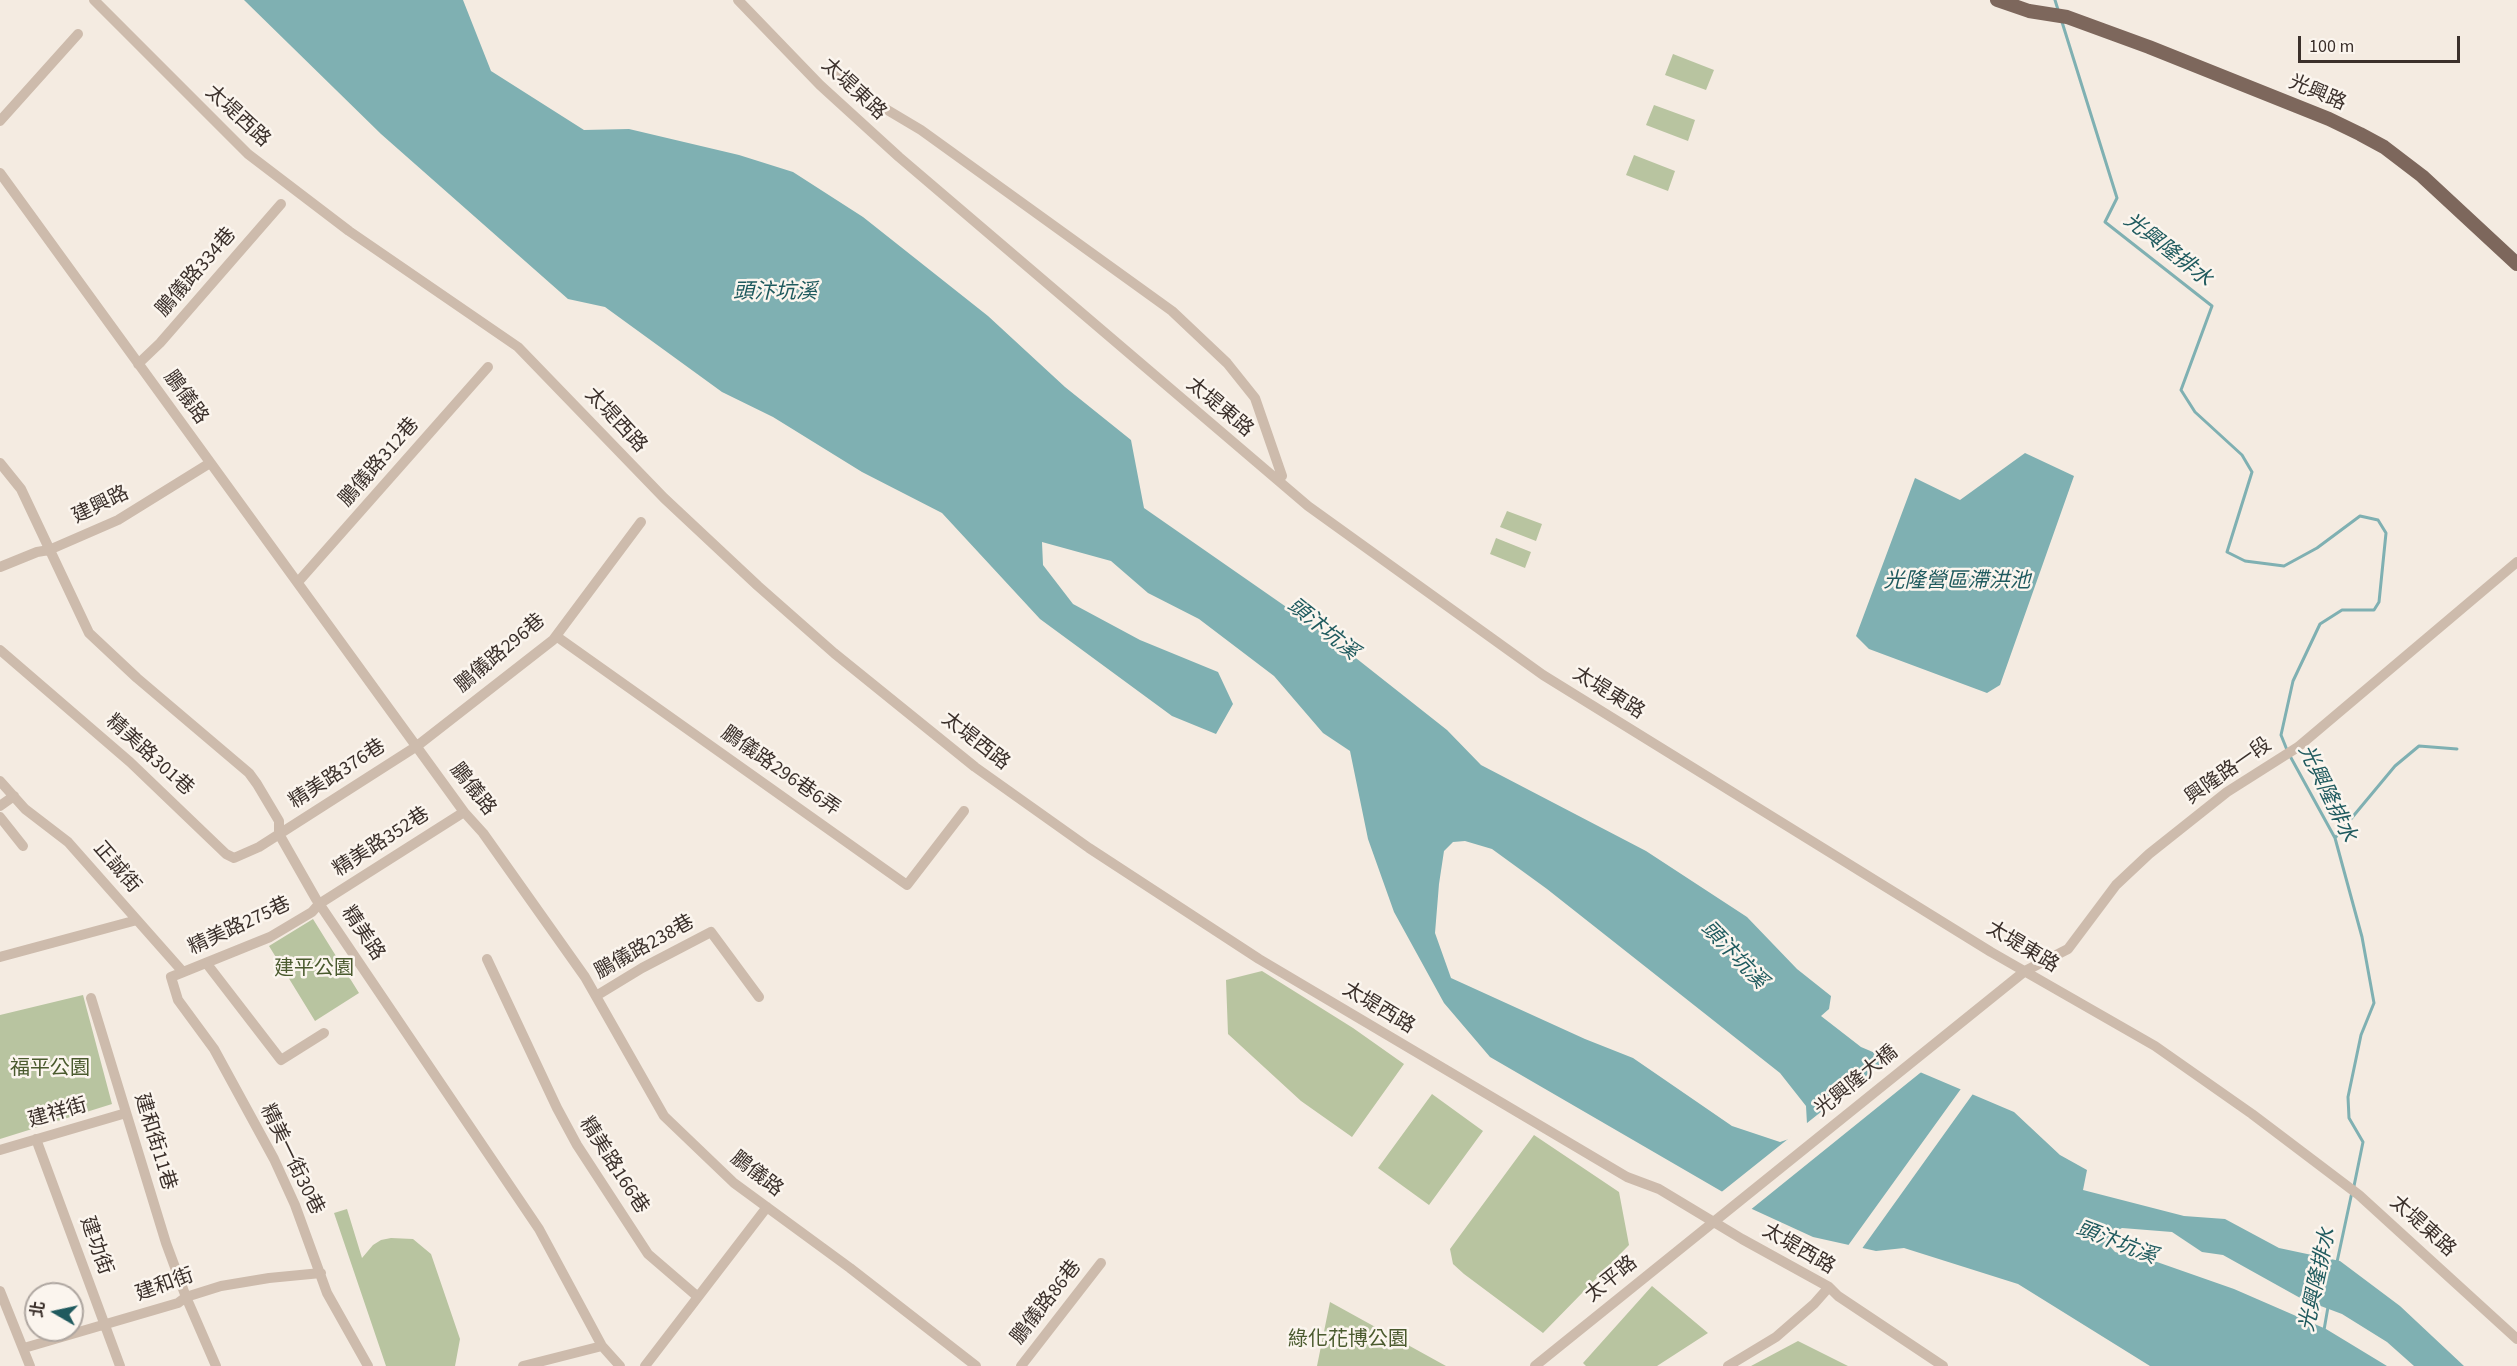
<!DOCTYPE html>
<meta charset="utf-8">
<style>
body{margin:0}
#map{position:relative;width:2517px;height:1366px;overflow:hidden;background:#f4ebe1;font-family:"Source Sans 3","Noto Sans TC",sans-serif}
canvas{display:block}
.north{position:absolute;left:24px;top:1282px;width:60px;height:60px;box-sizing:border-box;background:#fbf5ee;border:2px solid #aea6a0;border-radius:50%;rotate:279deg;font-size:16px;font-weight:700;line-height:24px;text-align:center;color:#3b302b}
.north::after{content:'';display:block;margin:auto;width:21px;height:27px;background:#1f5a5e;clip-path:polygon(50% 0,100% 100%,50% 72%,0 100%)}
.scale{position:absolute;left:2298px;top:36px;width:162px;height:27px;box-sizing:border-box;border:3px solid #3b302b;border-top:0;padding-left:8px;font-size:18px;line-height:21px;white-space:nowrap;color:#3b302b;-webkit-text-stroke:4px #fbf5ee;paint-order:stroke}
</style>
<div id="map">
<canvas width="2517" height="1366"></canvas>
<div class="north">北</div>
<div class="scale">100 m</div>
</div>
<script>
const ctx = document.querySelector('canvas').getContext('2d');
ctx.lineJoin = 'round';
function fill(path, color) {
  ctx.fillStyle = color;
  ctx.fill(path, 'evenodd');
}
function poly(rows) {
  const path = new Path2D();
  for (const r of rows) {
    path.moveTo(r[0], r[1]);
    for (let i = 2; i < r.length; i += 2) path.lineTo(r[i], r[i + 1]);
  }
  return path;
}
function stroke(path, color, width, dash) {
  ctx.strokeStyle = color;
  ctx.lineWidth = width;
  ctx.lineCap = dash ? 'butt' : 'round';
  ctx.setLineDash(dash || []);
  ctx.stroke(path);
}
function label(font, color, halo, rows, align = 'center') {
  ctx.font = font + ' "Source Sans 3","Noto Sans TC",sans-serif';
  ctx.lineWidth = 5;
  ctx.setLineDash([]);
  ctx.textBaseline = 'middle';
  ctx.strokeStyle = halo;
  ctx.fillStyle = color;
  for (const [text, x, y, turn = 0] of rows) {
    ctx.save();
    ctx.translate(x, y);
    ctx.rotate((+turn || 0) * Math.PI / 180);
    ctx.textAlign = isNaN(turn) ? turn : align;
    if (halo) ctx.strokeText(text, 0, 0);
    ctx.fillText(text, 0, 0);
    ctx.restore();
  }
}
fill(poly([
 [1673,54,1714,70,1706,90,1665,75],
 [1654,105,1695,120,1688,141,1646,125],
 [1634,155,1675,171,1668,191,1626,175],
 [1507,511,1542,524,1536,541,1500,527],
 [1496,538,1531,552,1525,568,1490,554],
 [313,919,359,993,315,1021,269,946],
 [1262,971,1353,1028,1404,1064,1352,1137,1301,1101,1228,1034,1226,980],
 [83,995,112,1104,0,1139,0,1015],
 [1432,1094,1483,1131,1429,1205,1378,1168],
 [1534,1135,1619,1192,1629,1245,1543,1333,1464,1274,1453,1264,1450,1249],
 [347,1209,362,1258,373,1245,381,1240,391,1238,413,1239,431,1254,460,1339,455,1366,386,1366,334,1213],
 [1652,1286,1708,1333,1657,1366,1586,1366,1583,1363],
 [1330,1302,1446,1366,1317,1366],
 [1798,1341,1848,1366,1751,1366]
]), '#b8c4a0');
fill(poly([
 [244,0,463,0,491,71,584,130,629,129,739,155,793,172,863,217,988,316,1065,387,1131,440,1144,508,1328,636,1447,730,1481,765,1646,851,1747,917,1797,969,1831,996,1829,1009,1821,1016,1861,1047,2014,1112,2060,1155,2087,1170,2083,1190,2184,1216,2225,1219,2279,1248,2340,1261,2400,1306,2464,1366,2414,1366,2387,1342,2342,1314,2302,1299,2223,1255,2202,1252,2172,1232,2122,1228,2110,1234,2108,1244,2115,1252,2157,1262,2234,1289,2326,1329,2387,1366,2150,1366,2018,1284,1904,1248,1876,1251,1813,1237,1752,1209,1490,1057,1444,1003,1394,912,1368,839,1350,751,1323,733,1274,676,1199,619,1148,593,1111,561,1042,542,1043,565,1073,604,1140,640,1218,672,1233,704,1216,734,1172,716,1040,619,942,513,862,472,773,417,722,392,605,307,568,299,381,134],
 [1465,841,1492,849,1547,889,1780,1073,1806,1106,1807,1124,1801,1135,1780,1142,1732,1126,1633,1058,1585,1039,1451,978,1435,933,1439,884,1444,851,1453,842],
 [2025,453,2074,476,2000,685,1987,693,1869,649,1856,636,1915,478,1960,500]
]), '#7fb0b2');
fill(poly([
 [1891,1056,1925,1069,1749,1211,1719,1194,1793,1135,1799,1133,1802,1127],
 [1963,1086,1975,1091,1861,1250,1847,1247]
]), '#f4ebe1');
stroke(poly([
 [2055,0,2059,13],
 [2062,22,2117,198,2105,222,2212,306,2181,390,2195,412,2242,455,2252,472,2227,552,2245,561,2284,566,2317,548,2360,516,2378,520,2386,533,2379,602,2374,610,2342,610,2320,624,2293,681,2281,735,2287,750],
 [2290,756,2335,838,2362,937,2374,1003,2361,1035,2348,1097,2349,1118,2363,1142,2354,1186],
 [2335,838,2395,766,2419,746,2457,749],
 [2337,1262,2352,1192],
 [2324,1330,2328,1307]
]), '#7fb0b2', 3);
stroke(poly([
 [94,0,248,154,349,231,518,347,664,498,758,586,834,653,975,767,1089,848,1259,959,1627,1177,1659,1189,1742,1239,1829,1287,1838,1296,1943,1366],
 [738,0,820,85,899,157,1308,506,1543,675,1991,952,2155,1046,2252,1114,2359,1195,2517,1339],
 [832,70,879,105,921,130,1172,311,1227,363,1255,398,1282,476],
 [0,121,78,34],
 [0,173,464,812,483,833,585,977,664,1116,734,1183,850,1268,976,1366],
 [138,364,160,343,281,204],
 [0,463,21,489,89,633,137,678,249,773,257,784,279,821,279,834,316,899,539,1229,602,1346,620,1366],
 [0,567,37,552,49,550,118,520,210,463],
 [298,582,488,367],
 [556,636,907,885,964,811],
 [0,650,130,762,226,854,234,858,259,847,417,746,553,640,641,522],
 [0,781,25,809,68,842,183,972],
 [0,806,14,796],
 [0,817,23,846],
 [0,957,137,920],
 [487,959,557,1108,577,1145,648,1254,698,1297],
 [207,964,281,1060,324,1033],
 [596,996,642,968,711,932,759,997],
 [91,998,166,1243,186,1297,216,1366],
 [36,1139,120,1366],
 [0,1150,126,1113],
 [0,1291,30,1366],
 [24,1348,178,1303,186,1297,221,1286,269,1278,321,1273],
 [368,1366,327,1293,295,1205,274,1159,214,1049,178,1000,171,977,270,937,312,912,319,904,464,812],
 [523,1366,602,1346],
 [645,1366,767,1207],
 [1021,1366,1101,1263],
 [1535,1366,2025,971,2068,949,2116,885,2149,854,2227,792,2298,747,2517,562],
 [1728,1366,1776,1337,1814,1304,1829,1287]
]), '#cdbbac', 10);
stroke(poly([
 [1997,0,2029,11,2067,17,2149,47,2329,119,2360,134,2384,147,2422,176,2517,264]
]), '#7d675c', 14);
label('20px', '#3b302b', '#fbf5ee', [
 ["太堤東路",853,90,43],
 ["光興路",2317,94,23],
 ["太堤西路",237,117,43],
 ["鵬儀路334巷",197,273,-49],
 ["鵬儀路",185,398,54],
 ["太堤東路",1219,408,40],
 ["太堤西路",615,421,47],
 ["鵬儀路312巷",380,463,-49],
 ["建興路",101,506,-26],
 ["鵬儀路296巷",501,654,-40],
 ["太堤東路",1608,694,32],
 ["太堤西路",975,742,38],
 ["精美路301巷",149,756,42],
 ["鵬儀路296巷6弄",780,772,35],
 ["興隆路一段",2229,772,-35],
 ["精美路376巷",338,775,-33],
 ["鵬儀路",472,790,52],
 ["精美路352巷",382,843,-33],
 ["正誠街",116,868,49],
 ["精美路275巷",240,927,-25],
 ["精美路",362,934,56],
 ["鵬儀路238巷",645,948,-29],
 ["太堤東路",2022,948,31],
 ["太堤西路",1378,1009,31],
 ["光興隆大橋",1857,1082,-39],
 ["建祥街",58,1114,-16],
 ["建和街11巷",154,1142,73],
 ["精美一街30巷",291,1160,64],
 ["精美路166巷",613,1166,57],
 ["鵬儀路",756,1175,38],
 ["太堤東路",2422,1227,42],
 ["建功街",95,1246,70],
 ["太堤西路",1798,1250,30],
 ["太平路",1612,1280,-39],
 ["建和街",165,1286,-20],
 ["鵬儀路86巷",1047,1303,-52]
]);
label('20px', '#4a5a2e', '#fbf5ee', [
 ["建平公園",314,970],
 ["福平公園",50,1070],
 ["綠化花博公園",1348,1341]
]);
label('italic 21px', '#1f5a5e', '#fbf5ee', [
 ["光興隆排水",2167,251,38],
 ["頭汴坑溪",775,293],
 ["光隆營區滯洪池",1957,582],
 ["頭汴坑溪",1322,630,39],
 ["光興隆排水",2326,794,64],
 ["頭汴坑溪",1733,956,46],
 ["頭汴坑溪",2116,1244,21],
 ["光興隆排水",2319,1280,-78]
]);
</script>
